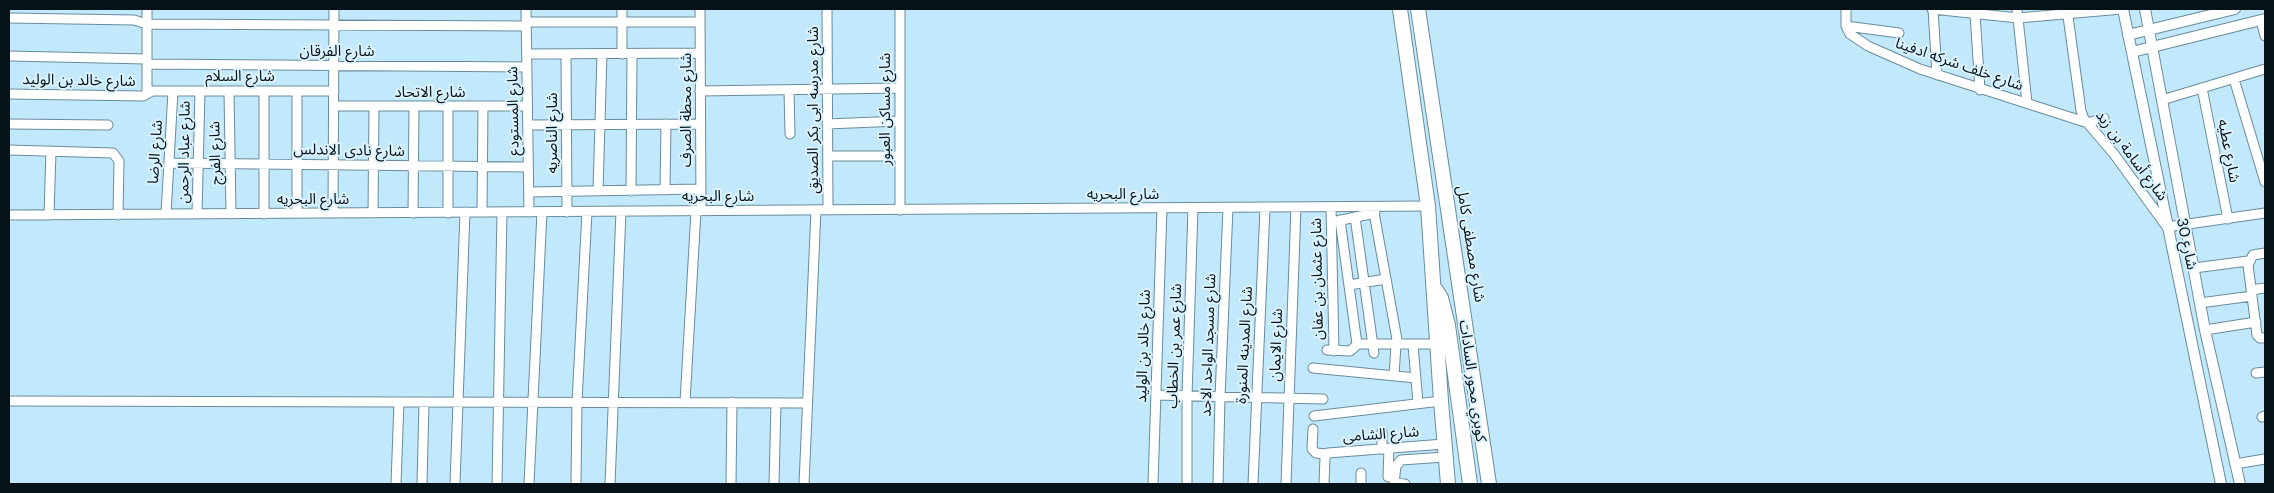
<!DOCTYPE html>
<meta charset="utf-8">
<style>
body{margin:0}
#map{position:relative;width:2274px;height:493px;overflow:hidden;background:#c2e8fb;font-family:"DM Sans",sans-serif}
canvas{display:block}
.frame{position:absolute;inset:0;border:10px solid #051218;pointer-events:none}
</style>
<div id="map">
<canvas width="2274" height="493"></canvas>
<div class="frame"></div>
</div>
<script>
const ctx = document.querySelector('canvas').getContext('2d');
ctx.lineJoin = 'round';
function poly(rows) {
  const path = new Path2D();
  for (const r of rows) {
    path.moveTo(r[0], r[1]);
    for (let i = 2; i < r.length; i += 2) path.lineTo(r[i], r[i + 1]);
  }
  return path;
}
function stroke(path, color, width, dash) {
  ctx.strokeStyle = color;
  ctx.lineWidth = width;
  ctx.lineCap = dash ? 'butt' : 'round';
  ctx.setLineDash(dash || []);
  ctx.stroke(path);
}
function label(font, color, halo, rows, align = 'center') {
  ctx.font = font + ' "DM Sans","Noto Sans Arabic",sans-serif';
  ctx.lineWidth = 4;
  ctx.setLineDash([]);
  ctx.textBaseline = 'middle';
  ctx.strokeStyle = halo;
  ctx.fillStyle = color;
  for (const [text, x, y, turn = 0] of rows) {
    ctx.save();
    ctx.translate(x, y);
    ctx.rotate((+turn || 0) * Math.PI / 180);
    ctx.textAlign = isNaN(turn) ? turn : align;
    if (halo) ctx.strokeText(text, 0, 0);
    ctx.fillText(text, 0, 0);
    ctx.restore();
  }
}
const minor = poly([
 [147,9,147,93],
 [526,9,529,212],
 [622,9,622,54],
 [700,9,701,211],
 [827,9,828,210],
 [900,9,900,210],
 [1846,9,1846,26,1850,34,1868,46,1920,69,2088,123,2104,118],
 [1932,9,2018,18,2122,9],
 [1933,9,1937,75],
 [2017,9,2027,103],
 [2067,9,2081,111,2084,119,2114,154,2167,227,2265,213],
 [1975,14,1980,90],
 [9,18,134,20,147,24,526,26],
 [2261,20,2265,36],
 [526,22,700,22],
 [1846,26,1899,33],
 [527,54,700,53],
 [566,54,567,212],
 [9,56,147,59],
 [147,64,527,67],
 [2234,79,2265,182],
 [2202,88,2228,219],
 [789,90,790,134],
 [229,91,231,214],
 [700,91,900,88],
 [9,94,143,96,152,91,334,91],
 [2162,100,2265,69],
 [334,106,527,106],
 [9,124,108,125],
 [827,124,900,121],
 [528,125,700,124],
 [9,150,113,153,119,161,118,215],
 [828,156,900,156],
 [169,163,528,167],
 [665,190,666,124],
 [598,191,602,54],
 [631,191,632,54],
 [529,192,701,189],
 [1331,207,1334,351],
 [1373,207,1398,345],
 [482,212,483,106],
 [297,213,297,91],
 [333,213,334,9],
 [373,213,374,106],
 [413,213,414,106],
 [448,213,448,106],
 [166,214,173,91],
 [197,214,200,91],
 [264,214,264,91],
 [9,215,1428,206],
 [49,215,51,151],
 [1355,217,1374,353],
 [1340,220,1357,344,1437,344],
 [1337,221,1375,213],
 [2265,253,2253,255,2248,265,2257,335,2260,338,2265,338],
 [2194,268,2248,261],
 [1349,285,1386,279],
 [2251,290,2265,288],
 [2200,303,2252,296],
 [2205,330,2256,322],
 [1413,345,1418,403],
 [1327,350,1350,351,1358,344],
 [1313,368,1416,378],
 [2256,373,2265,372],
 [1394,375,1396,345],
 [1156,395,1323,399],
 [9,401,807,403],
 [685,402,696,211],
 [1314,416,1441,401],
 [2262,417,2265,416],
 [1313,429,1312,449,1316,453,1326,454],
 [1382,432,1382,448],
 [2235,464,2265,459],
 [1388,477,1389,448],
 [1394,483,1405,484],
 [396,484,399,402],
 [422,484,424,402],
 [455,484,465,212],
 [497,484,502,212],
 [529,484,542,212],
 [576,484,577,402,587,212],
 [610,484,621,211],
 [731,484,732,402],
 [774,484,776,403],
 [804,484,816,210],
 [1153,484,1162,208],
 [1187,484,1187,396,1193,208],
 [1218,484,1220,397,1228,208],
 [1253,484,1265,208],
 [1286,484,1296,207],
 [1324,484,1325,457,1328,453,1444,444],
 [1361,484,1361,473],
 [1394,484,1396,466,1401,460,1445,457]
]);
const tertiary = poly([
 [2123,9,2221,484],
 [2145,9,2205,330,2240,484],
 [2128,35,2235,9],
 [2132,52,2265,19]
]);
const primary = poly([
 [1400,9,1428,206,1441,401,1448,484],
 [1418,9,1489,484],
 [1436,290,1441,298,1448,325,1470,484]
]);
stroke(minor, '#688c9d', 11);
stroke(tertiary, '#688c9d', 12);
stroke(primary, '#688c9d', 16);
stroke(minor, '#fff', 9);
stroke(tertiary, '#fff', 10);
stroke(primary, '#fff', 14);
label('15px', '#051218', '#dcf3fe', [
 ["شارع الفرقان",337,52],
 ["شارع خلف شركه ادفينا",1959,65,19],
 ["شارع السلام",240,77],
 ["شارع خالد بن الوليد",79,81,1],
 ["شارع الاتحاد",430,93],
 ["شارع مساكن العبور",886,109,-90],
 ["شارع محطة الصرف",687,110,-90],
 ["شارع مدرسه ابى بكر الصديق",814,110,-90],
 ["شارع المستودع",514,111,-91],
 ["شارع الناصريه",553,133,-90],
 ["شارع نادى الاندلس",349,151,1],
 ["شارع عطيه",2228,151,79],
 ["شارع الرضا",156,152,-86],
 ["شارع عباد الرحمن",185,152,-89],
 ["شارع الفرج",216,153,-91],
 ["شارع أسامة بن زيد",2131,156,53],
 ["شارع البحريه",1123,195],
 ["شارع البحريه",718,197],
 ["شارع البحريه",313,200],
 ["شارع مصطفى كامل",1470,244,81],
 ["شارع 30",2186,244,78],
 ["شارع عثمان بن عفان",1318,279,-91],
 ["شارع مسجد الواحد الاحد",1209,345,-88],
 ["شارع المدينه المنورة",1245,345,-87],
 ["شارع الايمان",1277,345,-88],
 ["شارع خالد بن الوليد",1144,346,-88],
 ["شارع عمر بن الخطاب",1175,346,-88],
 ["كوبري محور السادات",1472,381,82],
 ["شارع الشامى",1381,435,-4]
]);
</script>
